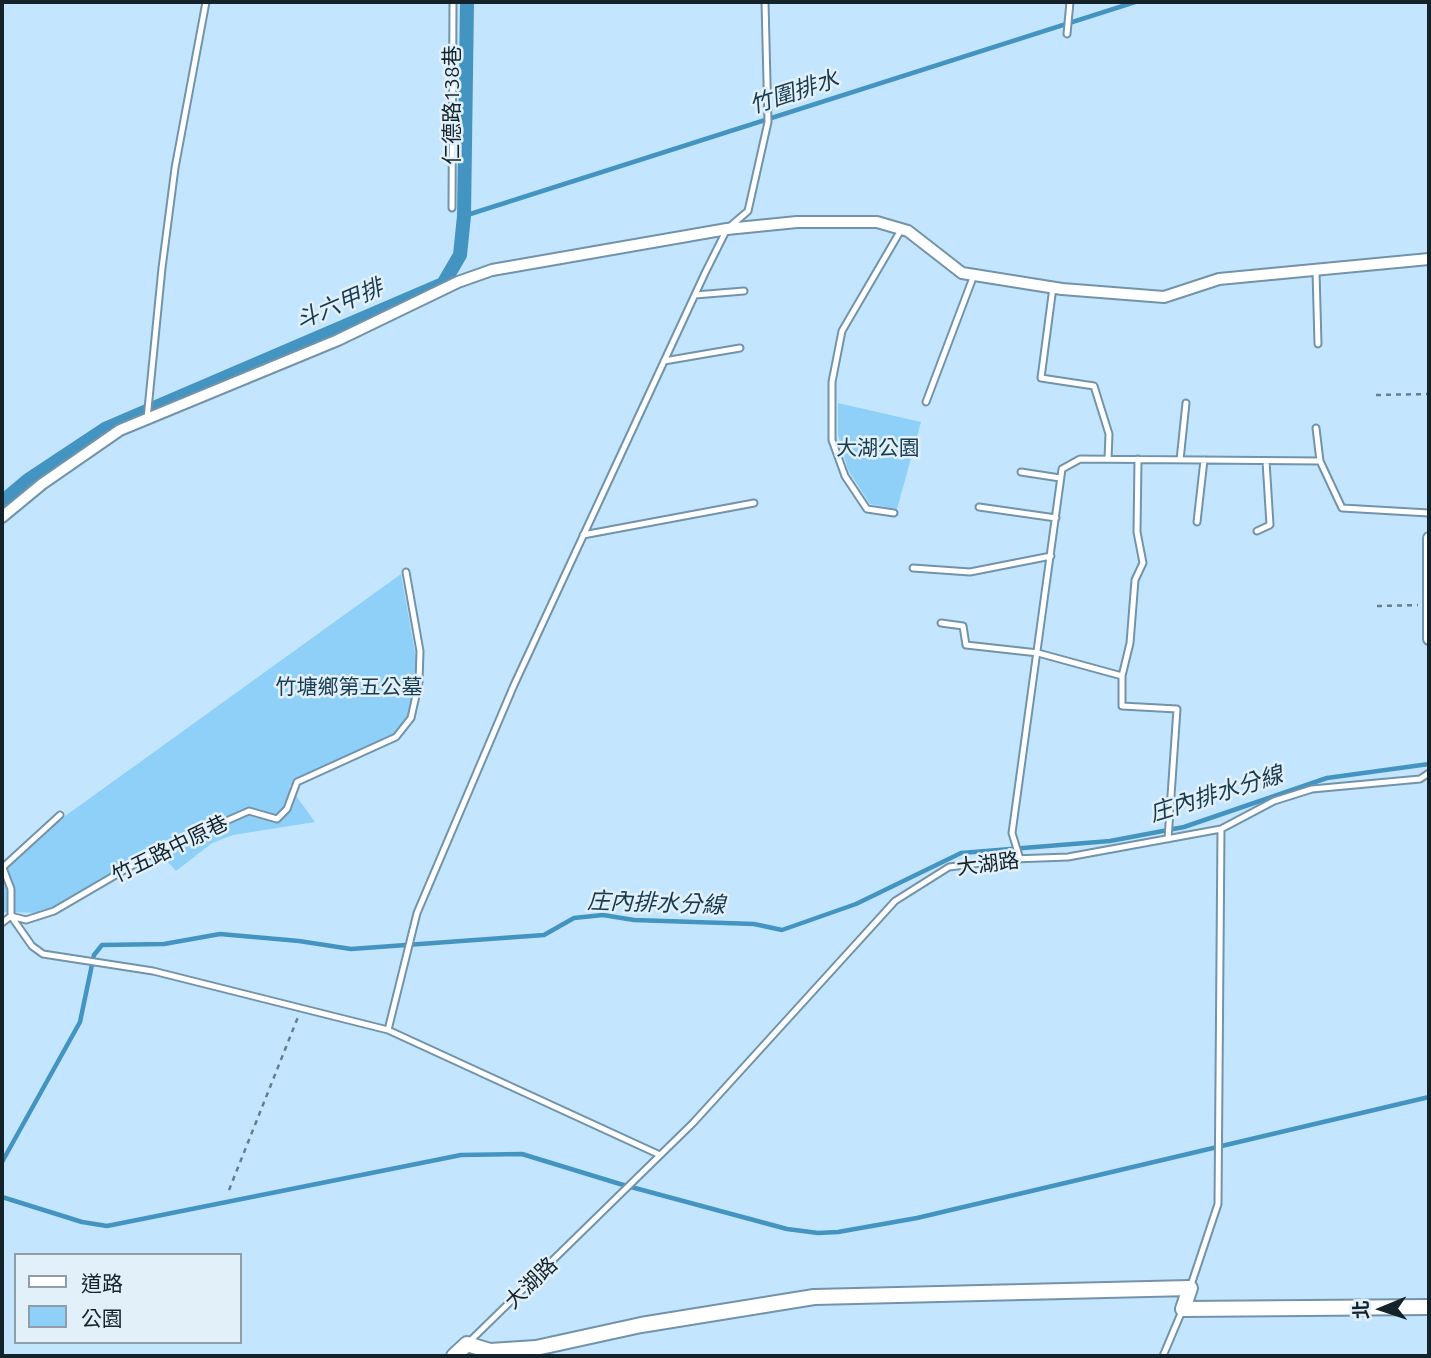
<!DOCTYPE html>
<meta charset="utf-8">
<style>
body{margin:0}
#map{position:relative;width:1431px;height:1358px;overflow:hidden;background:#c3e6fe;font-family:Ubuntu,"Noto Sans TC",sans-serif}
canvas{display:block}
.frame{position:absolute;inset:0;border:4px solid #14222a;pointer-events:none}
.legend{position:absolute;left:14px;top:1253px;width:228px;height:91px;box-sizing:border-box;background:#e2f0fa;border:2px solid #909ea7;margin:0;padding:9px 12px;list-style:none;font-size:21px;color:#14222a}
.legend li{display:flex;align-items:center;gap:14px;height:35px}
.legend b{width:35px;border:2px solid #909ea7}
.north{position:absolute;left:1347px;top:1274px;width:70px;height:70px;-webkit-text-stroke:5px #e2f0fa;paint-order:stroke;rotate:268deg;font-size:19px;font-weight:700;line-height:28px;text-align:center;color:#14222a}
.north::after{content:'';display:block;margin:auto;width:24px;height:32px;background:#14222a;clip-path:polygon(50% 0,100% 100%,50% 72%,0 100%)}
</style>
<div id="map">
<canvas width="1431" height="1358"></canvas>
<div class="frame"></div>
<ul class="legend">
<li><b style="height:9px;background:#fff"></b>道路</li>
<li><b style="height:19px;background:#8fd0f9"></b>公園</li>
</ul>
<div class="north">北</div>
</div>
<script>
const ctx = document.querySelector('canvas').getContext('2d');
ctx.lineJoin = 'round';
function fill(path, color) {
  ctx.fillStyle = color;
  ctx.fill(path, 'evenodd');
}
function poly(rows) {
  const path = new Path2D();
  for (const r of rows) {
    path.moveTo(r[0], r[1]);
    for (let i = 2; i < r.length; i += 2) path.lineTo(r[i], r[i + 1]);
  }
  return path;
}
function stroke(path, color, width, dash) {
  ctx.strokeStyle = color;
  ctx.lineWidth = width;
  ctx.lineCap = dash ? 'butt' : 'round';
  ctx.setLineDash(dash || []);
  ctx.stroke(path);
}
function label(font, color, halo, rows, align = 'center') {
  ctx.font = font + ' Ubuntu,"Noto Sans TC",sans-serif';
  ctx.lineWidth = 5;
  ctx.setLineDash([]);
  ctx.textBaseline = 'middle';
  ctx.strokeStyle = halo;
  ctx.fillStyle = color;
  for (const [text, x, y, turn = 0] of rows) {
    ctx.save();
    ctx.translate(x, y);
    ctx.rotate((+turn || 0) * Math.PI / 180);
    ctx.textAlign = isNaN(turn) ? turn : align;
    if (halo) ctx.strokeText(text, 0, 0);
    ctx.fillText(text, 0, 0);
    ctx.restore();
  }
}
fill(poly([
 [838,403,921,422,897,509,870,504,848,470,838,435],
 [401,574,416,658,412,705,407,718,392,735,289,786,315,822,233,835,212,843,176,871,155,848,42,913,5,912,2,915,2,870,16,857,61,819]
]), '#8fd0f9');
stroke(poly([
 [464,216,1135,2],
 [2,1162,80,1022,94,955,102,945,164,944,220,934,299,941,351,949,544,935,574,918,603,915,634,920,754,924,782,930,856,904,961,853,1110,841,1184,827,1327,778,1429,764],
 [2,1197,82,1222,107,1226,461,1155,522,1154,620,1184,787,1229,818,1233,838,1232,917,1218,1429,1097]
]), '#4494c2', 4.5);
stroke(poly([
 [2,502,28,480,105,429,443,284,460,255,464,216,467,2]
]), '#4494c2', 14);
const service = poly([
 [1067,34,1070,2],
 [452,208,453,2],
 [1316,271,1318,344],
 [1053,287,1041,378,1094,386,1109,434,1108,459],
 [695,295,744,291],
 [664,361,740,348],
 [926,402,974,275],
 [147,419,162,268,175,168,206,2],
 [1316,428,1320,461],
 [1138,459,1137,532,1143,563,1135,580,1130,643,1122,676,1122,706,1177,709,1168,839],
 [1180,460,1186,403],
 [1021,472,1060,478],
 [979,507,1056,518],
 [894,513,867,509,845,476,832,440,832,382,842,331,901,230],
 [1197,522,1204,460],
 [1257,531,1270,525,1266,461],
 [583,535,754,503],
 [913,568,970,572,1051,556],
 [941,623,963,626,966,645,1038,653,1122,676],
 [1020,859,1012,833,1062,469,1080,459,1320,461,1342,508,1429,513],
 [2,868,60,815],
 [3,868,11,889,11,916,32,946,43,954,153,971,388,1030,660,1155],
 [2,923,11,916,26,920,54,911,155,852,249,811,277,819,287,809,297,782,396,737,411,718,419,682,420,651,406,572],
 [388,1030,417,913,514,685,705,273,727,229,748,211,768,122,765,2],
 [1190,1288,1218,1204,1221,829],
 [468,1343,693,1123,895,901,949,867,1013,859,1068,857,1221,829,1274,801,1312,789,1420,779,1429,773],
 [1163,1356,1182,1311]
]);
const minor = poly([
 [2,517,42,484,120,430,338,340,458,282,492,270,727,229,797,222,877,222,908,231,962,273,1062,289,1164,297,1219,279,1429,259],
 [1429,538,1429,639]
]);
const tertiary = poly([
 [454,1356,467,1344,490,1351,536,1348,641,1325,814,1297,1190,1288,1183,1309,1429,1307]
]);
stroke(service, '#7293a9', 9);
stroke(minor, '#7293a9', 14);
stroke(tertiary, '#7293a9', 18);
stroke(poly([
 [1376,395,1429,394],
 [1377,606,1418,605],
 [229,1190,298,1017]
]), '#667e8e', 2.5, [5, 5]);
stroke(service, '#fff', 5);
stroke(minor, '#fff', 10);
stroke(tertiary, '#fff', 14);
label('21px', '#14222a', '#e2f0fa', [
 ["仁德路138巷",452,105,-90],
 ["竹五路中原巷",170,849,-26],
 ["大湖路",988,864,-7],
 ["大湖路",531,1283,-44]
]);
label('21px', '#193c50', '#e2f0fa', [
 ["大湖公園",878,448],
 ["竹塘鄉第五公墓",349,687]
]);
label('italic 23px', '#173a4e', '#e2f0fa', [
 ["竹圍排水",794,92,-18],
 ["斗六甲排",339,304,-23],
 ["庄內排水分線",1216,794,-17],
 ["庄內排水分線",656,903,2]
]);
</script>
